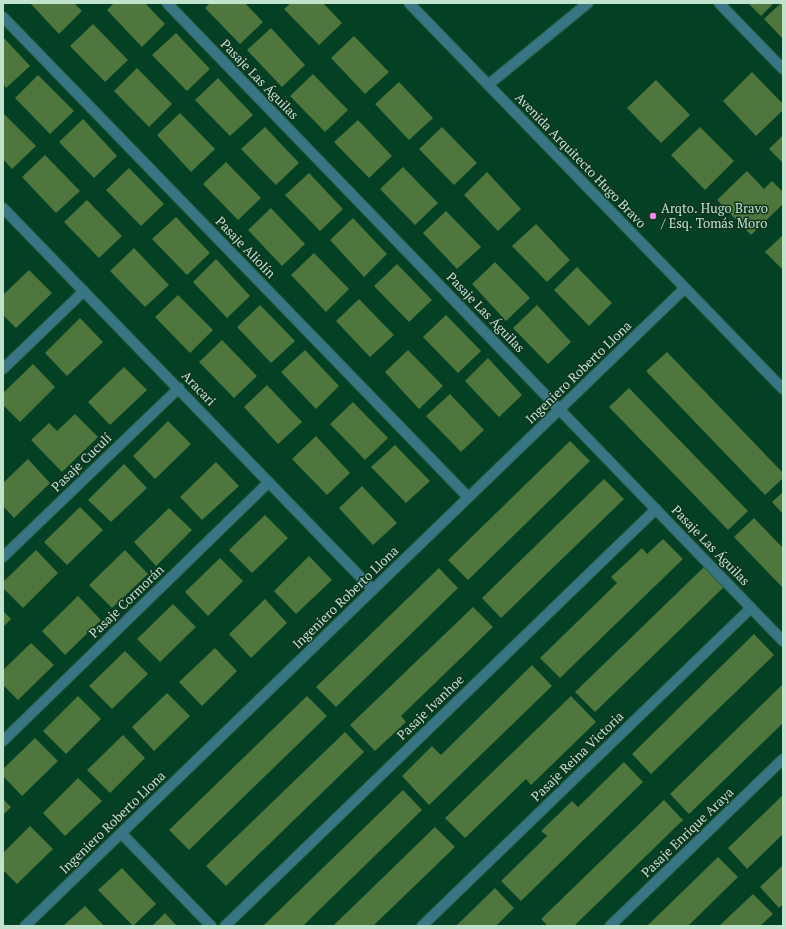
<!DOCTYPE html>
<meta charset="utf-8">
<style>
body{margin:0}
#map{position:relative;width:786px;height:929px;overflow:hidden;background:#044024;font-family:"PT Serif",serif}
canvas{display:block}
.frame{position:absolute;inset:0;border:4px solid #c1e3cd;pointer-events:none}
</style>
<div id="map">
<canvas width="786" height="929"></canvas>
<div class="frame"></div>
</div>
<script>
const ctx = document.querySelector('canvas').getContext('2d');
ctx.lineJoin = 'round';
function fill(path, color) {
  ctx.fillStyle = color;
  ctx.fill(path, 'evenodd');
}
function poly(rows) {
  const path = new Path2D();
  for (const r of rows) {
    path.moveTo(r[0], r[1]);
    for (let i = 2; i < r.length; i += 2) path.lineTo(r[i], r[i + 1]);
  }
  return path;
}
function stroke(path, color, width, dash) {
  ctx.strokeStyle = color;
  ctx.lineWidth = width;
  ctx.lineCap = dash ? 'butt' : 'round';
  ctx.setLineDash(dash || []);
  ctx.stroke(path);
}
function label(font, color, halo, rows, align = 'center') {
  ctx.font = font + ' "PT Serif",serif';
  ctx.lineWidth = 3;
  ctx.setLineDash([]);
  ctx.textBaseline = 'middle';
  ctx.strokeStyle = halo;
  ctx.fillStyle = color;
  for (const [text, x, y, turn = 0] of rows) {
    ctx.save();
    ctx.translate(x, y);
    ctx.rotate((+turn || 0) * Math.PI / 180);
    ctx.textAlign = isNaN(turn) ? turn : align;
    if (halo) ctx.strokeText(text, 0, 0);
    ctx.fillText(text, 0, 0);
    ctx.restore();
  }
}
fill(poly([
 [30,3,74,3,82,11,59,34],
 [114,3,145,3,165,24,142,47,107,10],
 [210,3,245,3,263,22,240,44,205,8],
 [291,3,323,3,342,23,319,45,284,9],
 [748,3,774,3,761,16],
 [781,3,783,3,783,39,764,19],
 [93,24,128,60,105,82,70,46],
 [271,28,305,65,282,87,247,50],
 [176,33,210,69,187,91,152,55],
 [354,36,389,72,365,94,331,58],
 [3,37,30,66,6,88,3,84],
 [137,68,172,104,149,127,114,91],
 [752,72,783,104,783,110,756,136,723,101],
 [313,74,348,110,325,132,290,96],
 [38,75,74,111,50,134,15,98],
 [218,78,253,115,230,136,195,100],
 [656,80,690,115,661,143,627,108],
 [399,82,433,118,409,140,375,104],
 [3,113,36,146,12,169,3,159],
 [180,113,215,149,191,172,157,135],
 [83,119,117,156,94,178,59,142],
 [358,120,392,156,369,178,334,142],
 [265,127,299,163,276,185,241,149],
 [442,127,477,163,454,185,419,149],
 [700,127,734,161,705,190,671,155],
 [783,135,783,163,769,149],
 [45,155,80,191,56,213,22,177],
 [226,162,261,198,238,220,203,184],
 [403,167,438,203,415,225,380,189],
 [129,168,164,204,141,226,106,190],
 [747,171,764,189,772,181,783,192,783,204,751,235,717,200],
 [487,172,521,209,498,231,464,195],
 [309,173,343,209,320,231,285,195],
 [87,200,122,236,99,258,64,222],
 [271,208,305,244,282,266,248,230],
 [446,211,481,247,457,269,423,233],
 [176,217,210,253,187,275,152,239],
 [353,218,387,254,364,277,330,240],
 [536,224,570,260,547,282,512,246],
 [783,235,783,270,765,252],
 [134,248,169,285,145,307,110,271],
 [314,253,349,289,326,312,291,275],
 [216,259,250,296,227,318,193,282],
 [495,262,530,298,506,321,472,284],
 [397,264,432,300,409,322,374,286],
 [577,267,612,303,589,326,554,290],
 [29,270,52,293,16,328,3,315,3,295],
 [178,295,213,330,190,353,155,317],
 [359,299,394,335,370,357,336,321],
 [260,305,295,341,271,363,237,327],
 [537,305,571,342,548,364,513,328],
 [446,315,481,351,458,373,423,337],
 [80,318,103,342,67,376,45,353],
 [222,340,257,376,234,398,199,362],
 [305,350,339,386,316,409,281,372],
 [408,350,443,386,419,409,385,372],
 [667,352,783,473,783,478,765,495,646,371],
 [488,358,522,395,499,417,465,381],
 [33,364,55,387,20,422,3,405,3,393],
 [124,367,147,390,110,425,88,402],
 [267,385,302,422,278,444,244,407],
 [629,388,748,511,728,530,609,407],
 [450,394,484,430,461,452,426,416],
 [353,402,388,438,365,460,330,424],
 [75,414,98,437,62,472,31,440,49,423,57,431],
 [168,421,191,444,155,479,133,456],
 [316,436,350,473,327,495,292,459],
 [570,441,590,461,468,580,448,560],
 [395,445,430,481,406,503,371,467],
 [28,459,50,483,14,518,3,506,3,483],
 [216,462,239,486,202,520,180,497],
 [124,464,147,488,111,522,88,500],
 [604,479,624,499,501,618,482,598],
 [362,486,397,523,373,545,339,508],
 [783,492,783,514,772,502],
 [80,507,103,530,67,565,44,542],
 [169,508,192,530,156,566,134,542],
 [265,515,288,538,252,573,229,550],
 [754,518,783,548,783,588,734,537],
 [663,539,683,559,560,678,540,658,617,583,611,577,626,563,642,548,647,554],
 [36,550,58,573,23,608,3,588,3,582],
 [125,550,148,574,112,608,89,585],
 [309,556,332,580,296,614,274,591],
 [220,558,243,581,208,616,185,592],
 [704,567,724,587,595,712,575,692],
 [439,568,458,588,336,707,316,687],
 [78,596,101,620,65,655,42,631],
 [265,599,287,623,251,658,229,634],
 [173,604,196,627,160,662,137,639],
 [473,607,493,627,401,716,406,722,375,751,350,725],
 [3,611,11,619,3,627],
 [754,634,774,655,651,774,632,754],
 [31,643,54,665,18,700,3,685,3,670],
 [215,648,237,671,202,706,179,682],
 [125,651,148,674,112,709,89,686],
 [532,665,552,686,429,805,402,776,432,746,441,755],
 [783,684,783,723,689,814,670,794],
 [167,693,190,716,154,751,132,727],
 [78,696,101,719,66,754,43,731],
 [307,696,327,716,189,850,169,830],
 [571,696,596,722,531,785,526,779,465,838,445,818],
 [345,732,364,752,226,886,206,866],
 [123,735,145,758,110,793,87,770],
 [35,738,58,761,22,796,3,776,3,769],
 [624,762,643,782,521,901,501,881,547,836,541,831,572,801,578,807],
 [78,778,102,801,65,836,43,813],
 [403,790,422,810,315,914,303,926,263,926],
 [783,795,783,834,747,869,728,848],
 [3,799,11,807,3,815],
 [664,800,683,820,574,926,548,926,541,919],
 [30,826,53,849,17,884,3,870,3,853],
 [435,827,455,847,373,926,333,926],
 [718,857,738,877,688,926,647,926],
 [783,865,783,904,779,908,760,887],
 [122,868,156,904,133,926,98,890],
 [495,888,514,908,496,926,456,926],
 [753,894,773,914,760,926,719,926],
 [85,906,104,926,63,926],
 [165,913,177,926,152,926]
]), '#4f763d');
const minor = poly([
 [167,3,783,641],
 [409,3,783,389],
 [719,3,783,69],
 [3,17,468,497],
 [488,85,588,3],
 [3,208,373,590],
 [3,369,84,291],
 [3,557,179,388],
 [3,741,269,482],
 [121,833,211,926],
 [25,926,685,288],
 [225,926,656,509],
 [422,926,751,608],
 [610,926,783,759]
]);
stroke(minor, '#265d42', 12);
stroke(minor, '#397685', 10);
for (const [x, y, r, color] of [
 [653,216,4,"#fd86e2"]
]) {
  const dot = new Path2D();
  dot.arc(x, y, r, 0, 2 * Math.PI);
  ctx.fillStyle = color;
  ctx.fill(dot);
  stroke(dot, '#0d331f', 1.5);
}
label('13px', '#c1e3cd', '#0d331f', [
 ["Pasaje Las Águilas",259,80,46],
 ["Avenida Arquitecto Hugo Bravo",580,161,46],
 ["Pasaje Aliolín",245,248,46],
 ["Pasaje Las Águilas",485,313,46],
 ["Ingeniero Roberto Llona",579,373,-44],
 ["Aracari",198,389,46],
 ["Pasaje Cuculí",82,463,-44],
 ["Pasaje Las Águilas",710,546,46],
 ["Ingeniero Roberto Llona",346,598,-44],
 ["Pasaje Cormorán",127,602,-44],
 ["Pasaje Ivanhoe",431,708,-44],
 ["Pasaje Reina Victoria",578,757,-44],
 ["Ingeniero Roberto Llona",113,823,-44],
 ["Pasaje Enrique Araya",688,833,-44]
]);
label('13px', '#c1e3cd', '#0d331f', [
 ["Arqto. Hugo Bravo",661,209],
 ["/ Esq. Tomás Moro",661,224]
], 'left');
</script>
